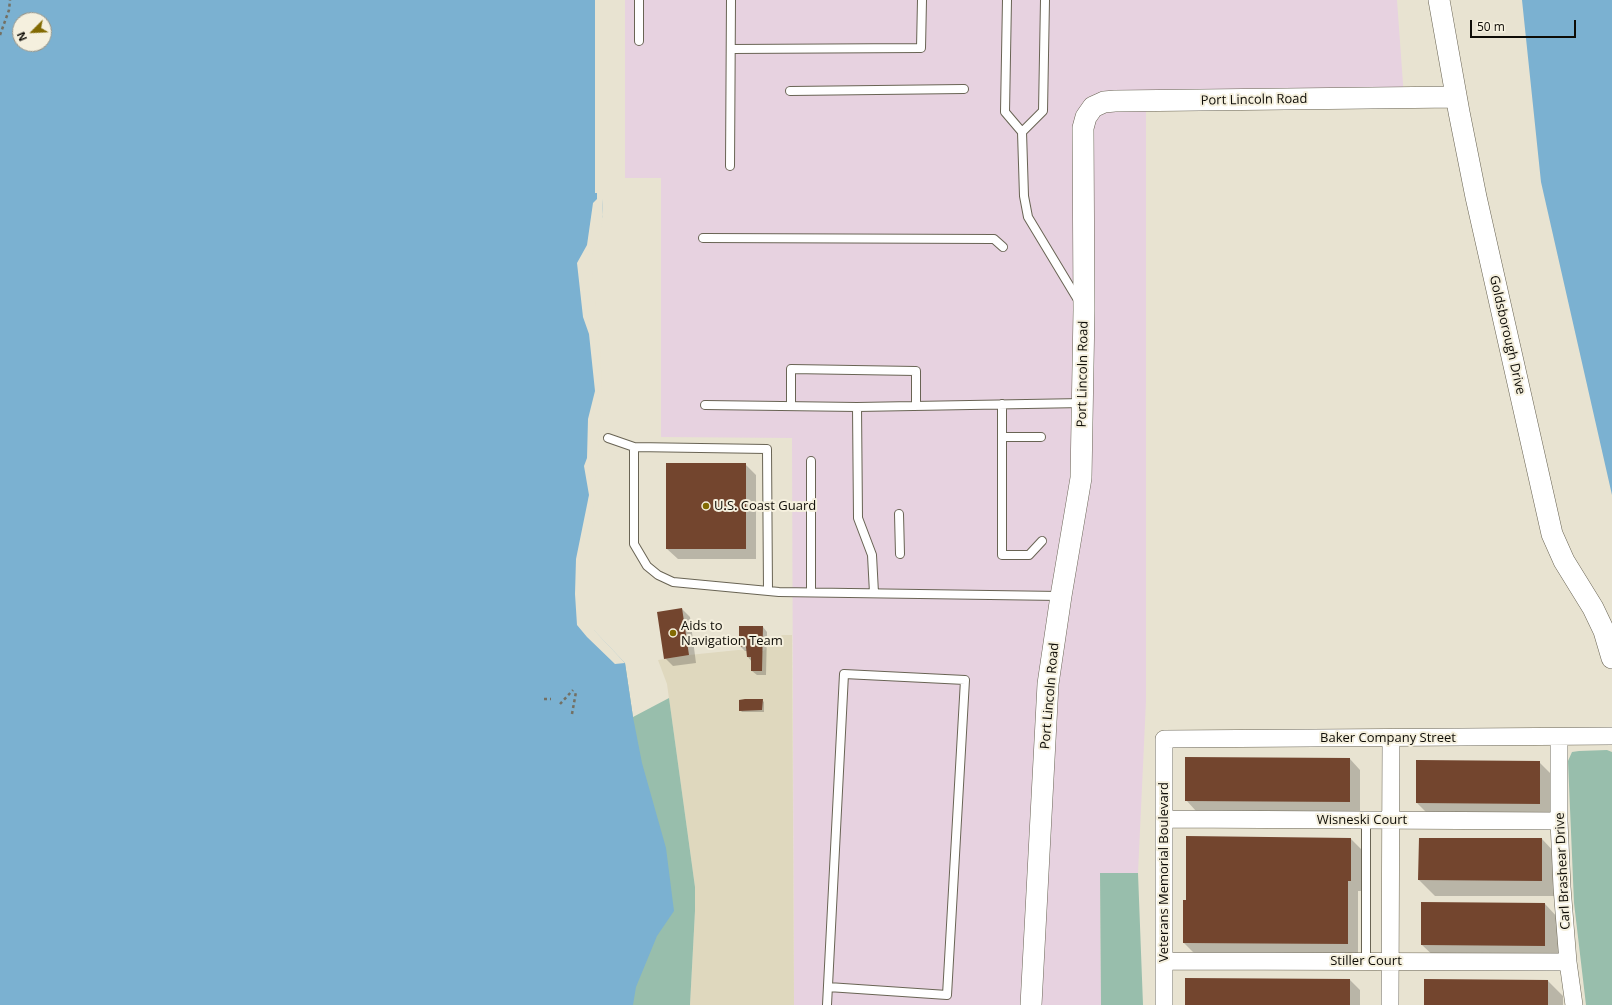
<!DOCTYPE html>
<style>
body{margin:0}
#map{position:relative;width:1612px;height:1005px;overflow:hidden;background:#e8e3d1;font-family:"Open Sans",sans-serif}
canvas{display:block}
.north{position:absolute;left:12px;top:12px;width:40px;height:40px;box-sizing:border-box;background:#f5f0de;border:1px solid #999588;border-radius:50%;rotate:246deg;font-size:11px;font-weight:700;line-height:16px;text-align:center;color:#0e0c06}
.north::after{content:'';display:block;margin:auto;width:14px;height:18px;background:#826a02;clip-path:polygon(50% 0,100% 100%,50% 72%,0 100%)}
.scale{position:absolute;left:1470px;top:20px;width:106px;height:18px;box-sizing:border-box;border:2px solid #0e0c06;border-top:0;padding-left:5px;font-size:12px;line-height:14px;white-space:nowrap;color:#0e0c06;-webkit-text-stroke:3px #f5f0de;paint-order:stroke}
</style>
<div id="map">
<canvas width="1612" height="1005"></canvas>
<div class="north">N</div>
<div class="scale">50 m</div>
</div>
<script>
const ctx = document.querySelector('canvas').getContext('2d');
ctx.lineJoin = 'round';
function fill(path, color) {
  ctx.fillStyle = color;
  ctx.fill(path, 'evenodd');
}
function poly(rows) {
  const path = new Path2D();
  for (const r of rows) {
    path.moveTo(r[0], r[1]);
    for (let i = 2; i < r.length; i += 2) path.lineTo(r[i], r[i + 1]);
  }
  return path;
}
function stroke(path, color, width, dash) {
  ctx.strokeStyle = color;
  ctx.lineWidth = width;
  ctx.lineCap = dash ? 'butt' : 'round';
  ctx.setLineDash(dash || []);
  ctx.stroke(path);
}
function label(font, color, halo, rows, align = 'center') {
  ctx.font = font + ' "Open Sans",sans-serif';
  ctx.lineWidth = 4;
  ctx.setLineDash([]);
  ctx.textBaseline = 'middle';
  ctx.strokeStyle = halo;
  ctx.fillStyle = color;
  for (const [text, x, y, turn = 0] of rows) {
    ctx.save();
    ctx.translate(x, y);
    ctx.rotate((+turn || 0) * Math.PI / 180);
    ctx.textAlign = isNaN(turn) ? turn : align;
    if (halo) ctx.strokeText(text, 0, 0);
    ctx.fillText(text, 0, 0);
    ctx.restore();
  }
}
fill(poly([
 [625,0,1397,0,1404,98,1146,98,1146,701,1138,873,1100,874,1101,1005,794,1005,792,438,661,437,661,178,625,178]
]), '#e7d2e0');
fill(poly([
 [782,635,792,635,794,1005,690,1005,695,911,695,887,667,684,658,660,689,655,738,650,763,651]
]), '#dfd8be');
fill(poly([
 [577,625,625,663,633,717,669,698,695,887,695,911,690,1005,544,1005],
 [1607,750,1612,752,1612,1005,1586,1005,1574,903,1568,761,1572,752,1579,751],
 [1100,873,1138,873,1143,1005,1101,1005]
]), '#98beac');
fill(poly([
 [0,0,595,0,595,193,597,193,597,199,602,199,603,215,589,260,598,346,586,546,586,622,625,663,633,717,642,763,666,848,674,911,657,936,636,987,633,1005,0,1005],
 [20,20,44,20,44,44,20,44],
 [1522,0,1612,0,1612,495,1541,182]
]), '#7bb1d1');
fill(poly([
 [597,199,602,199,603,215,601,227,591,260,600,346,602,393,592,529,588,546,588,622,594,627,594,630,625,663,615,664,587,637,577,625,575,594,576,559,589,495,584,466,587,458,588,419,595,391,589,334,583,317,577,263,587,245,593,203]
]), '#e8e3d1');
fill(poly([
 [745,464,756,475,756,559,678,559,667,549],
 [682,609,690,617,696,663,673,666,665,658],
 [763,627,767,632,766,675,757,675,752,671,752,662,748,657,747,651,745,651,740,646],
 [762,700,764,702,764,712,742,712,740,710],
 [1350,759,1360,770,1360,812,1196,811,1186,800],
 [1539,762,1555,778,1555,819,1432,818,1417,803],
 [1351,839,1361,849,1361,891,1358,891,1358,954,1194,953,1184,943,1187,901],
 [1542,839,1557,855,1557,896,1435,896,1419,880],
 [1545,904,1560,920,1560,961,1438,960,1422,945],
 [1350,980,1360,990,1360,1005,1186,1005],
 [1548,981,1563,996,1563,1005,1425,1005]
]), '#0003');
fill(poly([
 [666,463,746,463,746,549,666,549],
 [682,608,689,655,664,659,657,612],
 [739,626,763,626,762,671,751,671,751,657,747,657,746,647,739,647],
 [745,699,763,699,762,710,739,711,739,700],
 [1185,757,1350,758,1350,802,1185,801],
 [1416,760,1540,761,1540,804,1416,803],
 [1186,836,1351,838,1351,881,1348,881,1348,944,1183,943,1183,900,1186,900],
 [1419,838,1542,838,1542,881,1418,880],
 [1421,902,1545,903,1545,946,1421,945],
 [1185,978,1350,979,1350,1005,1185,1005],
 [1424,979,1548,980,1548,1005,1424,1005]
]), '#73452e');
const service = poly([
 [1007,0,1005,112,1022,132,1024,196,1028,217,1078,300],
 [639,41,639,0],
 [731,49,921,48,922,0],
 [790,91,964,89],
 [1022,132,1043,111,1045,0],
 [730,166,731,0],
 [703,238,994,239,1003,247],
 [1002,404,1002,555,1029,555,1042,541],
 [705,405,857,407],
 [791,406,791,369,916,371,916,406],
 [1002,437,1041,437],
 [608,438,634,447,767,449,768,591],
 [634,447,634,544,647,566,658,575,673,582,779,592,1060,596],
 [811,461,811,592],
 [899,514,900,554],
 [874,593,872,555,858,518,857,407,1083,403],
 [1366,820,1366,961],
 [827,1005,844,674,965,680,947,995,828,987]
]);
const minor = poly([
 [1559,737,1559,821,1562,887,1568,962,1574,1005],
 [1164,819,1559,821],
 [1164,961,1568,962],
 [1164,1005,1164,739,1612,736],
 [1390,1005,1391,738]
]);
const tertiary = poly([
 [1439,0,1459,112,1476,197,1552,534,1564,561,1593,608,1604,631,1612,658],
 [1031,1005,1048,684,1061,596,1081,478,1084,310,1083,128,1086,117,1093,107,1104,102,1115,101,1456,97]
]);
stroke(service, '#696454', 10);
stroke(minor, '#696454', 18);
stroke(tertiary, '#696454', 22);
stroke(poly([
 [0,35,9,10,10,0],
 [544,699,551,699],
 [560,704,573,690],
 [572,714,576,692]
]), '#737064', 2.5, [3, 3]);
stroke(service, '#fff', 8);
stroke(minor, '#fff', 17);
stroke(tertiary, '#fff', 21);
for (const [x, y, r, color] of [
 [706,506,4,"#826a02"],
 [673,633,4,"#826a02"]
]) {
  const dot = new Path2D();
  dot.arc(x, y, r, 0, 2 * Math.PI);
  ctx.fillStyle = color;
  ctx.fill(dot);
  stroke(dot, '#f5f0de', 1.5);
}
label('13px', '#0e0c06', '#f5f0de', [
 ["Port Lincoln Road",1254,100,-1],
 ["Goldsborough Drive",1507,335,77],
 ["Port Lincoln Road",1083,374,-89],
 ["Port Lincoln Road",1050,696,-85],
 ["Baker Company Street",1388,738],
 ["Wisneski Court",1362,820],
 ["Carl Brashear Drive",1563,871,-93],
 ["Veterans Memorial Boulevard",1164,872,-90],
 ["Stiller Court",1366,961]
]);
label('13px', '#0e0c06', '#f5f0de', [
 ["U.S. Coast Guard",714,506],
 ["Aids to",681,626],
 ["Navigation Team",681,641]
], 'left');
</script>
